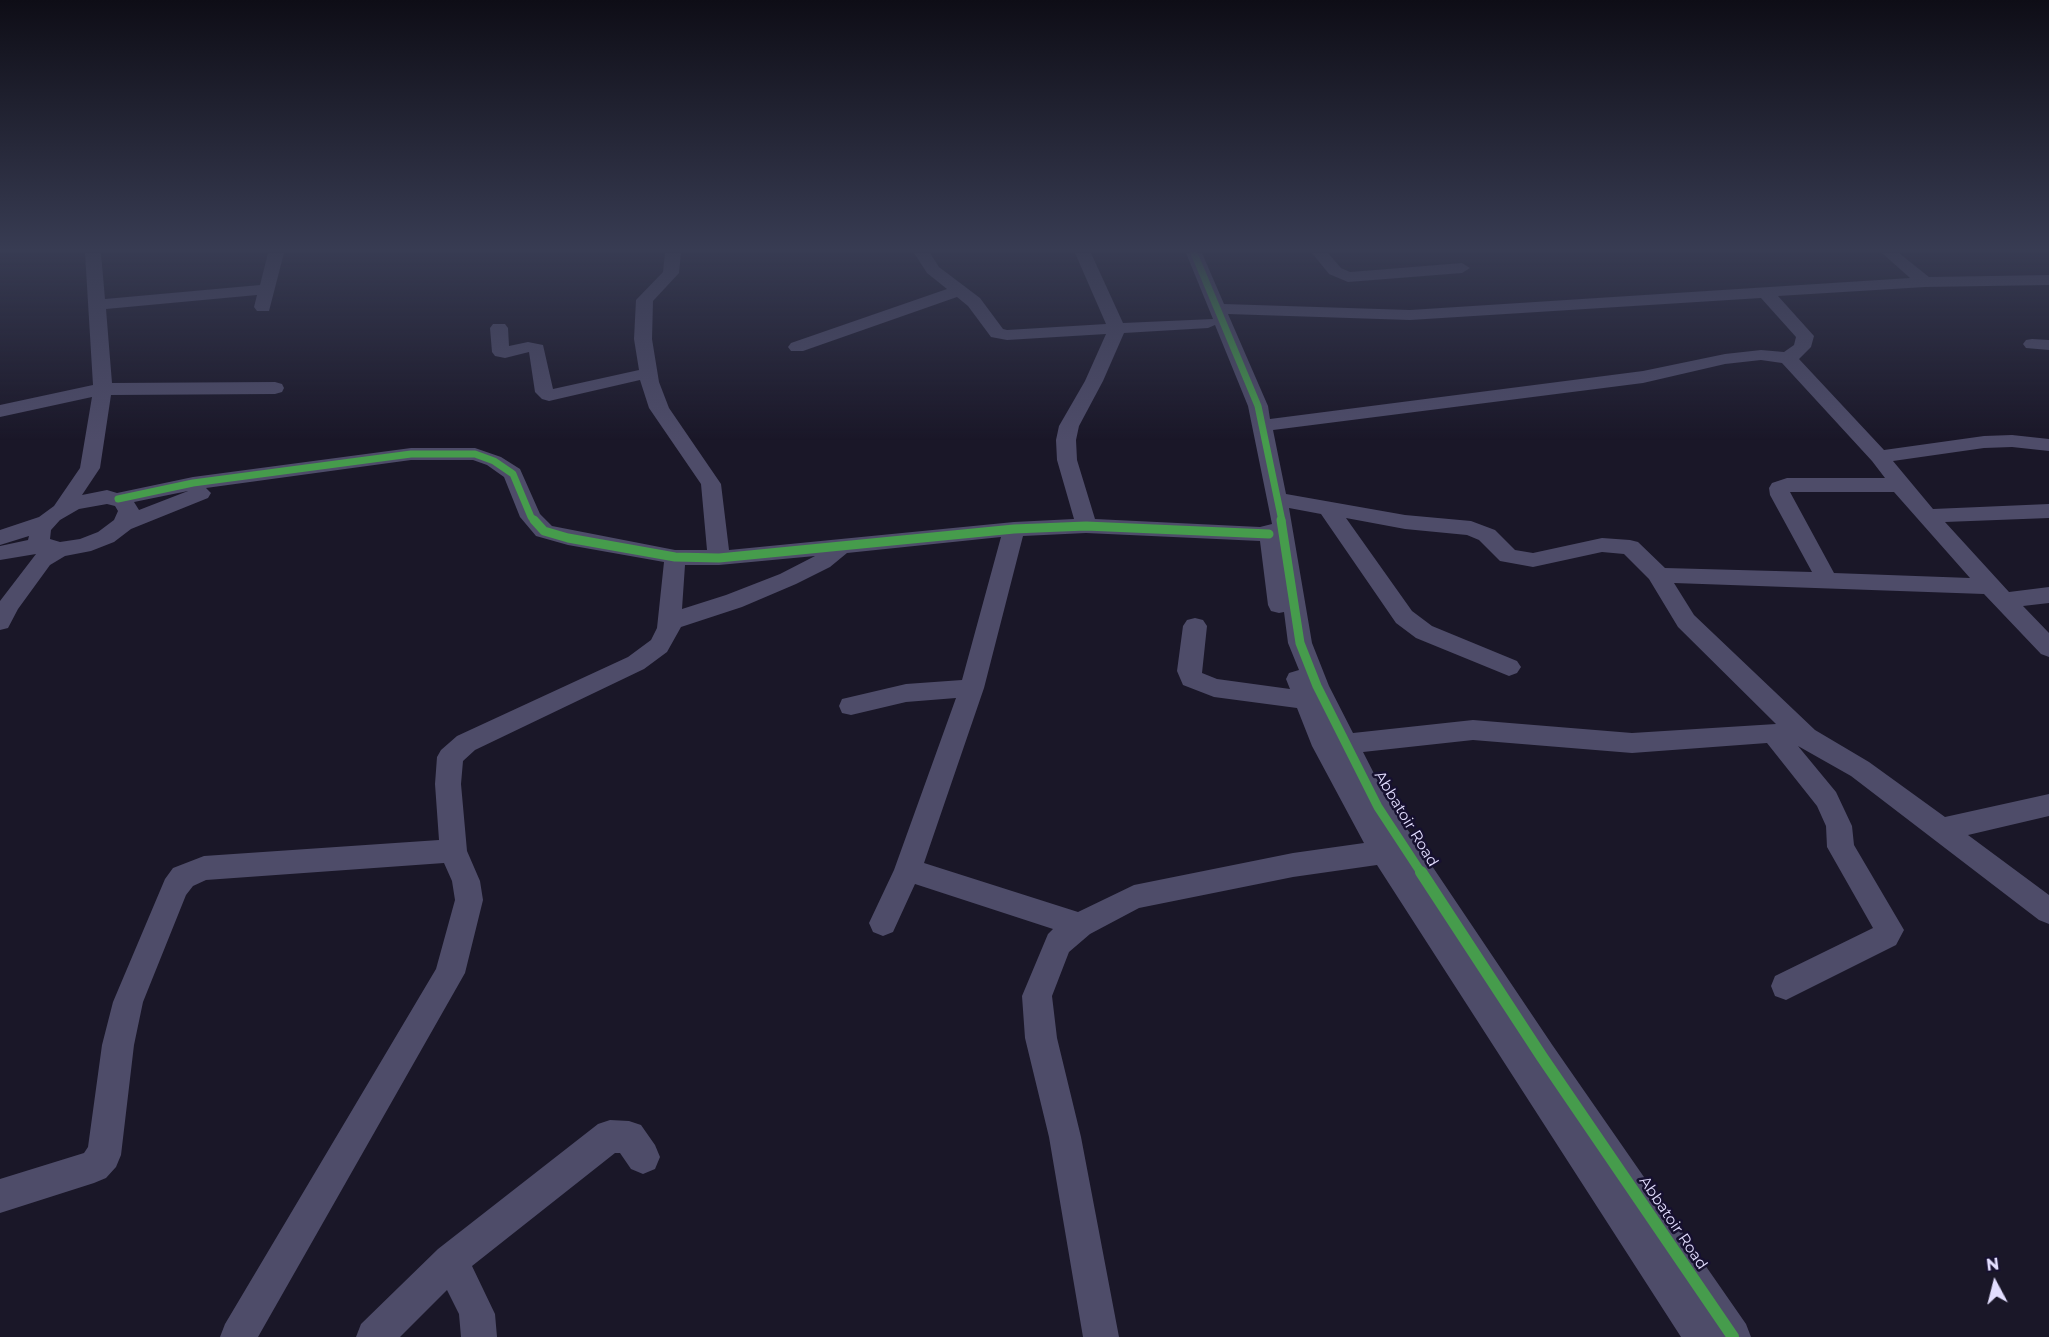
<!DOCTYPE html>
<style>
body{margin:0}
#map{position:relative;width:2049px;height:1337px;overflow:hidden;background:#1a1728;font-family:Montserrat,sans-serif}
canvas{display:block}
.north{position:absolute;left:1965px;top:1253px;width:60px;height:60px;-webkit-text-stroke:4px #16102f;paint-order:stroke;rotate:353deg;font-size:16px;font-weight:700;line-height:24px;text-align:center;color:#e3deff}
.north::after{content:'';display:block;margin:auto;width:21px;height:27px;background:#e3deff;clip-path:polygon(50% 0,100% 100%,50% 72%,0 100%)}
</style>
<div id="map">
<canvas width="2049" height="1337"></canvas>
<div class="north">N</div>
</div>
<script>
const g = document.querySelector('canvas').getContext('2d');
g.lineJoin = 'round';
const poly = rows => new Path2D(rows.map(r => 'M' + r).join(''));
function fill(path, color) { g.fillStyle = color; g.fill(path, 'evenodd'); }
function trace(path, color, width, dash) { g.strokeStyle = color; g.lineWidth = width; g.lineCap = dash ? 'butt' : 'round'; g.setLineDash(dash || []); g.stroke(path); }
function label(font, color, halo, rows, align = 'center') {
  g.font = font + ' Montserrat,sans-serif'; g.lineWidth = 5; g.setLineDash([]); g.textBaseline = 'middle'; g.strokeStyle = halo; g.fillStyle = color; for (const [text, x, y, turn = 0] of rows) {
    g.save(); g.translate(x, y); g.rotate((+turn || 0) * Math.PI / 180); g.textAlign = isNaN(turn) ? turn : align; if (halo) g.strokeText(text, 0, 0); g.fillText(text, 0, 0); g.restore();
  }
}
const minor = poly([
 [85,253,101,253,105,299,260,285,268,253,284,253,269,311,257,311,254,307,257,295,106,309,112,383,275,382,282,384,284,388,282,392,275,394,111,395,100,468,82,495,107,490,117,493,193,477,411,448,475,448,501,457,520,469,540,514,552,526,675,550,707,550,701,484,649,408,640,380,549,401,542,399,535,392,529,352,505,358,495,356,492,352,490,328,493,324,505,324,508,328,509,346,528,342,543,345,553,389,639,370,634,339,636,300,663,272,665,253,681,253,679,273,653,301,652,339,659,382,669,408,721,484,729,550,1014,522,1074,519,1057,460,1056,440,1059,426,1085,381,1106,334,1007,340,991,337,968,306,957,297,803,351,791,351,788,347,791,343,947,289,927,273,914,253,930,253,939,267,980,298,1003,329,1007,330,1106,324,1075,253,1091,253,1123,323,1213,319,1186,253,1202,253,1224,304,1410,310,1910,278,1882,253,1899,253,1929,277,2049,275,2049,285,1925,287,1778,296,1814,336,1811,347,1799,359,1884,450,1984,436,2012,435,2049,439,2049,451,2012,447,1984,448,1893,461,1933,509,2049,504,2049,518,1945,522,2009,592,2049,587,2049,603,2023,606,2049,633,2049,657,2041,654,1984,594,1674,583,1694,615,1815,730,1869,762,1945,817,2049,794,2049,816,1968,835,2049,895,2049,924,2039,920,1851,776,1798,746,1836,792,1852,826,1854,845,1904,930,1896,945,1786,1000,1775,996,1771,986,1775,976,1873,928,1827,847,1826,826,1817,806,1767,743,1632,753,1473,740,1363,752,1387,799,1553,1046,1746,1324,1751,1337,1681,1337,1377,865,1293,877,1139,908,1090,934,1069,952,1052,996,1057,1038,1081,1137,1119,1337,1083,1337,1049,1137,1025,1038,1022,996,1048,934,1053,929,915,884,893,932,883,936,873,932,869,923,894,870,956,698,906,702,851,715,842,713,839,706,842,699,906,684,962,680,1001,537,847,553,830,567,796,584,742,607,681,627,667,652,644,669,475,750,463,761,461,784,467,851,480,881,483,900,465,973,258,1337,220,1337,225,1324,436,969,455,900,452,881,444,863,206,880,193,886,186,895,143,1002,134,1045,121,1155,116,1167,106,1178,94,1183,0,1213,0,1179,84,1153,88,1147,102,1045,113,1002,165,879,173,868,204,856,439,840,435,784,437,757,441,750,457,736,628,657,651,640,657,628,664,562,568,545,536,536,520,517,504,477,487,465,473,460,411,460,206,488,211,493,208,498,131,529,114,542,91,551,65,556,50,565,18,609,8,628,0,630,0,601,36,554,0,560,0,546,28,540,29,536,0,545,0,530,39,517,54,506,80,468,92,397,0,417,0,405,93,385,85,253],
 [1761,298,1796,337,1794,345,1784,352,1761,350,1725,354,1643,371,1270,419,1268,406,1228,314,1410,320,1761,298],
 [1215,325,1248,406,1272,524,1260,527,1095,519,1077,460,1076,440,1079,426,1103,381,1124,333,1208,328,1215,325],
 [1761,360,1782,363,1872,461,1885,478,1787,478,1772,483,1769,488,1770,495,1812,572,1665,568,1638,542,1630,540,1602,538,1533,553,1515,550,1495,530,1471,521,1405,515,1286,494,1273,430,1643,383,1725,364,1761,360],
 [188,491,139,510,134,502,188,491],
 [1790,492,1894,492,1970,578,1834,573,1790,492],
 [107,504,115,506,118,511,114,520,98,532,80,539,60,542,50,539,51,530,60,520,79,509,107,504],
 [1289,508,1321,514,1396,623,1416,638,1509,676,1517,673,1521,667,1517,661,1432,626,1412,611,1346,518,1405,529,1467,535,1479,540,1500,561,1533,567,1602,552,1624,554,1649,579,1678,627,1776,724,1632,733,1473,720,1353,733,1329,686,1312,643,1289,508],
 [1086,533,1260,541,1268,605,1271,611,1279,613,1284,612,1288,643,1299,670,1289,673,1286,679,1290,689,1217,679,1202,673,1207,626,1203,620,1195,618,1187,620,1183,626,1177,671,1183,685,1214,697,1297,708,1312,746,1364,843,1293,853,1134,885,1078,912,924,863,984,688,1023,536,1086,533],
 [815,556,780,574,726,595,682,609,685,565,719,565,815,556],
 [1312,253,1328,253,1341,268,1350,272,1462,263,1470,268,1462,273,1348,282,1329,274,1312,253],
 [2032,339,2049,340,2049,350,2026,348,2023,344,2026,340,2032,339],
 [610,1120,629,1121,641,1125,655,1145,660,1157,655,1169,643,1174,631,1169,620,1153,615,1153,472,1266,495,1314,497,1337,461,1337,459,1314,447,1290,400,1337,356,1337,361,1324,438,1249,598,1124,610,1120]
]);
const cyclewayFar2 = poly([
 [1194,253,1258,406,1282,521],
 [118,499,193,483,411,454,475,454,494,461,513,474,531,517,535,521]
]);
const cyclewayFar1 = poly([
 [534,520,544,531,568,538,675,557,719,558,1014,529,1086,526,1269,534],
 [1281,520,1300,643,1317,686,1378,807,1422,874]
]);
const cycleway = poly([
 [1421,872,1542,1057,1733,1337]
]);
const streetNames = [
 ["Abbatoir Road",1406,819,59],
 ["Abbatoir Road",1673,1223,56]
];
fill(minor, '#4e4c69');
trace(cyclewayFar2, '#469c4c', 7);
trace(cyclewayFar1, '#469c4c', 9);
trace(cycleway, '#469c4c', 12);
const sky = g.createLinearGradient(0, 0, 0, 440);
sky.addColorStop(0, '#0e0d16');
sky.addColorStop(0.57, '#383c53');
sky.addColorStop(1, '#383c5300');
g.fillStyle = sky;
g.fillRect(0, 0, 2049, 440);
label('15px', '#e3deff', '#16102f', streetNames);
</script>
